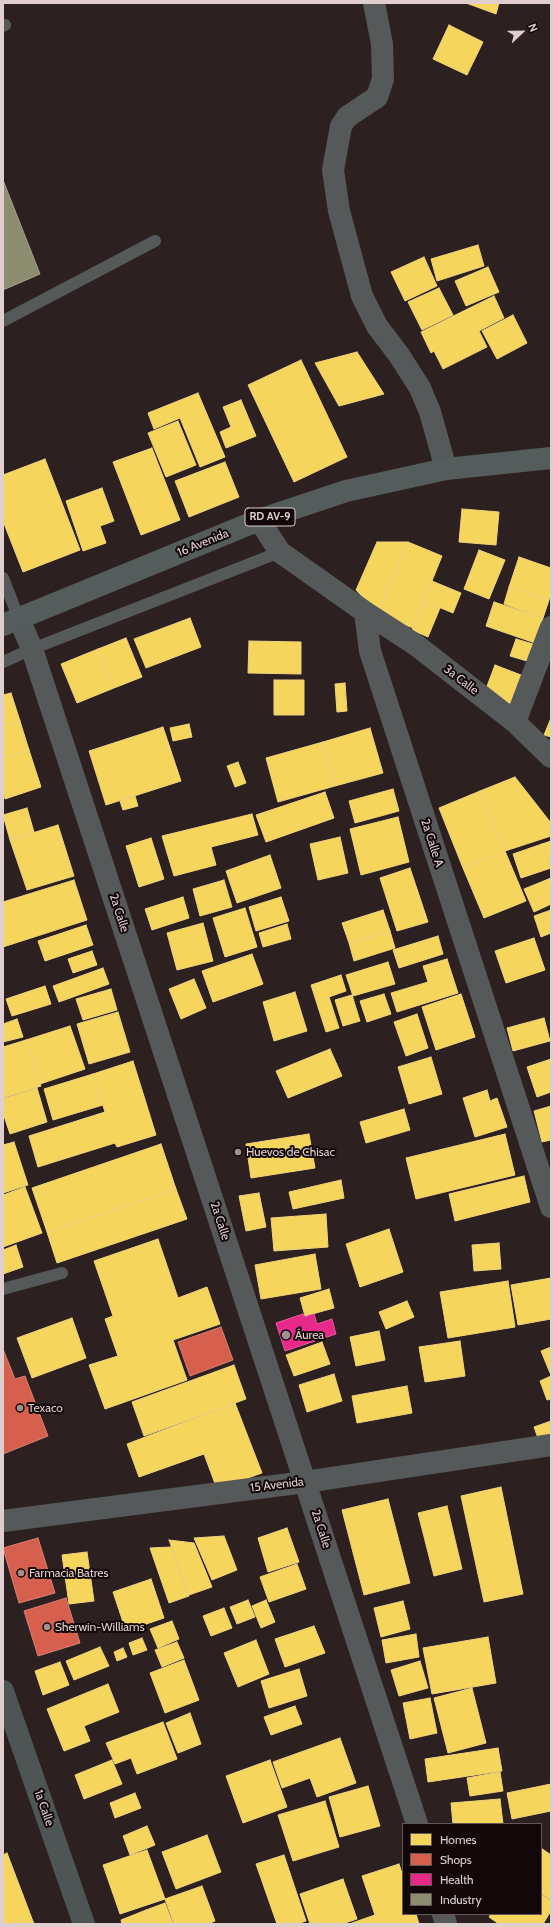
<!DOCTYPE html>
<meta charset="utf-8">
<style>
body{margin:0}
#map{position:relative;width:554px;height:1927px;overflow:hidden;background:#2d2021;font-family:Cabin,sans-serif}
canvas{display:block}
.frame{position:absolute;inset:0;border:4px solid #e0cecf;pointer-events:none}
.legend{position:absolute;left:402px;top:1823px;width:140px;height:92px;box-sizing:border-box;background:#130809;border:1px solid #655758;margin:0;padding:5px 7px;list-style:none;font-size:12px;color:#e0cecf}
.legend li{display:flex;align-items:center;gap:8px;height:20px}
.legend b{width:20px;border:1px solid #655758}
.north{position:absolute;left:502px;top:12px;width:40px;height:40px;-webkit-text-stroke:3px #130809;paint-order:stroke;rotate:68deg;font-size:11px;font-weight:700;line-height:16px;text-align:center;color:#e0cecf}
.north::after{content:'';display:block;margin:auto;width:14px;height:18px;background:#e0cecf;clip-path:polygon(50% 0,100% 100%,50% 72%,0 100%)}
</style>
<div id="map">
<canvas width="554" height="1927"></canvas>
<div class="frame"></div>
<ul class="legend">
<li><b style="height:11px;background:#f6d55c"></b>Homes</li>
<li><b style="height:11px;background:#d6604d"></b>Shops</li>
<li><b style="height:11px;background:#e7298a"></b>Health</li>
<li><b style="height:11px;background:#8c8c6e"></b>Industry</li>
</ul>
<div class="north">N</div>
</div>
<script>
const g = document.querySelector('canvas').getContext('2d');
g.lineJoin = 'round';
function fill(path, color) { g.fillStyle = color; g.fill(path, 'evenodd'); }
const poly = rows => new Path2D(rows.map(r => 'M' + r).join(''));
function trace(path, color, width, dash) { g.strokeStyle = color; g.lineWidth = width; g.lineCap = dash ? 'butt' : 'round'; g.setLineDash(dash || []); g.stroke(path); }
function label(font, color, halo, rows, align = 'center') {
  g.font = font + ' Cabin,sans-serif'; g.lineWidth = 4; g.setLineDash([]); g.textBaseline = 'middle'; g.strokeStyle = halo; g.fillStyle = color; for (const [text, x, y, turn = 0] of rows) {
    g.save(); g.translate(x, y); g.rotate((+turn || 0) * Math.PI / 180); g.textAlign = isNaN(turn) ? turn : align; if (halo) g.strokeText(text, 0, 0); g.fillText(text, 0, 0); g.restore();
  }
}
const homes = poly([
 [466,3,499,3,496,14,466,3],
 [449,25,483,42,467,75,433,59,449,25],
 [478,245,484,266,437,281,431,259,478,245],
 [424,257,437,286,405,301,391,272,424,257],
 [488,267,499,292,466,306,455,281,488,267],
 [439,288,453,315,422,330,408,302,439,288],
 [494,296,504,318,479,331,487,347,443,369,434,351,431,353,421,332,494,296],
 [513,315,527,343,497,359,482,331,513,315],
 [357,352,384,394,339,406,315,363,357,352],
 [301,360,347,457,294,482,248,385,301,360],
 [198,393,225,457,200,467,180,418,154,429,148,413,198,393],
 [241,400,256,436,226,448,220,432,231,427,223,407,241,400],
 [178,421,196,465,166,477,148,433,178,421],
 [152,448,180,520,141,535,113,462,152,448],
 [45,459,80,550,23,572,3,521,3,475,45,459],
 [225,462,239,497,189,517,175,481,225,462],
 [102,488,114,521,100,526,106,543,83,551,66,501,102,488],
 [462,509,499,512,496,545,459,542,462,509],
 [377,542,408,542,378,614,356,590,377,542],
 [408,542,442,556,413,628,378,614,408,542],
 [479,550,505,560,489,599,464,589,479,550],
 [519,557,551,568,551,592,549,600,509,587,519,557],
 [432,581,461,593,453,613,424,601,432,581],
 [509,587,549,600,543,618,504,604,509,587],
 [424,601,440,608,428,637,412,630,424,601],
 [494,602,543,618,535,643,486,626,494,602],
 [190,618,201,647,146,668,134,639,190,618],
 [126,638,142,677,114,688,98,649,126,638],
 [516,639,533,644,527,661,510,656,516,639],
 [249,641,301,642,301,674,248,673,249,641],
 [98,649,114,688,77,703,61,664,98,649],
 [495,665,521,675,510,704,484,694,495,665],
 [274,680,304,680,304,715,274,715,274,680],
 [345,683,347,711,337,712,335,684,345,683],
 [11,693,20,721,3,726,3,695,11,693],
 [551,718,551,737,544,735,551,718],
 [20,721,29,750,3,758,3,726,20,721],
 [189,724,192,737,173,741,170,728,189,724],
 [163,727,181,781,106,805,89,751,163,727],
 [370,728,383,773,335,786,323,742,370,728],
 [323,742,335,786,278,802,266,758,323,742],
 [29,750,41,787,5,799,3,791,3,758,29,750],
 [238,762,246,783,235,787,227,766,238,762],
 [515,777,551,823,551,836,505,851,480,791,515,777],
 [393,789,399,811,355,823,349,801,393,789],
 [480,791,505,851,463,868,439,808,480,791],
 [325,792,334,818,266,842,256,815,325,792],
 [135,796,138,806,123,810,120,801,135,796],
 [27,808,34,832,10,840,3,815,27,808],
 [252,814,258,835,211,847,216,865,174,876,162,836,252,814],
 [398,817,409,862,361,875,350,829,398,817],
 [58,825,74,876,27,890,10,840,58,825],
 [340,837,348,873,318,880,310,844,340,837],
 [151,838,164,879,139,887,126,846,151,838],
 [551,841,551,867,542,844,551,841],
 [542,844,551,868,521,878,513,854,542,844],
 [505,851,526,901,484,918,463,868,505,851],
 [270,855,281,888,237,903,226,871,270,855],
 [410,868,428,922,397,931,380,878,410,868],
 [551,878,551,904,534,912,524,889,551,878],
 [74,880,87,920,3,947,3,902,74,880],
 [224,880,232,907,200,916,193,889,224,880],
 [183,897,189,918,152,930,145,909,183,897],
 [281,897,289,921,256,931,249,907,281,897],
 [245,908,257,947,225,957,213,918,245,908],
 [383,910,390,931,349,943,342,923,383,910],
 [551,910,551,933,541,937,534,916,551,910],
 [203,923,213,961,177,970,167,933,203,923],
 [287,924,291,939,263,947,259,933,287,924],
 [86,925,93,945,45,961,38,941,86,925],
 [390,931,395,948,354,961,349,943,390,931],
 [438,936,443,954,399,968,393,950,438,936],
 [534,938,545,970,506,983,495,951,534,938],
 [92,951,97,965,73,973,68,959,92,951],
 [252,954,263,984,213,1002,202,971,252,954],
 [447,959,458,993,397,1012,391,993,428,982,423,966,447,959],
 [388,962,395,984,353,996,346,975,388,962],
 [103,968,109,984,59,1002,53,986,103,968],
 [341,975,346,991,329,997,339,1028,326,1032,311,985,341,975],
 [194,979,206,1008,181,1019,169,989,194,979],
 [45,986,51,1004,12,1016,6,999,45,986],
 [111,989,117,1010,83,1020,76,999,111,989],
 [295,992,307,1031,274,1041,263,1002,295,992],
 [384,994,391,1014,367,1022,360,1001,384,994],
 [461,994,475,1037,436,1050,422,1007,461,994],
 [352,995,360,1021,343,1026,335,1000,352,995],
 [118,1012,130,1052,89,1064,77,1024,118,1012],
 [417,1014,428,1048,406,1056,394,1022,417,1014],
 [544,1018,550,1041,513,1051,507,1028,544,1018],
 [17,1019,23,1037,3,1042,3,1024,17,1019],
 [70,1026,85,1069,40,1084,26,1040,70,1026],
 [26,1040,41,1086,3,1098,3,1047,26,1040],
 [330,1049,342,1076,288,1098,276,1071,330,1049],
 [431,1057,442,1094,409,1104,398,1067,431,1057],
 [551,1059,551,1092,537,1097,527,1067,551,1059],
 [133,1061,156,1135,117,1147,115,1143,38,1167,29,1136,105,1112,93,1074,133,1061],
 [93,1074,103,1105,53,1120,44,1089,93,1074],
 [37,1088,47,1122,10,1134,3,1113,3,1099,37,1088],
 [487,1090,490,1101,497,1098,507,1127,475,1137,463,1098,487,1090],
 [551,1106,551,1140,542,1142,534,1111,551,1106],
 [404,1109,410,1130,366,1143,360,1122,404,1109],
 [309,1134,315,1168,251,1178,246,1144,309,1134],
 [505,1134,515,1175,416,1199,406,1158,505,1134],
 [14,1142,28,1185,3,1193,3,1145,14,1142],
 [161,1144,176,1189,47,1232,32,1188,161,1144],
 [524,1176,530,1202,455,1221,449,1194,524,1176],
 [341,1180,344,1198,293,1209,289,1192,341,1180],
 [25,1187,42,1233,3,1247,3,1195,25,1187],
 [176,1189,187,1219,57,1263,47,1232,176,1189],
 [259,1193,266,1227,246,1231,239,1196,259,1193],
 [326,1214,328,1247,274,1251,271,1218,326,1214],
 [389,1229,403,1272,360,1287,346,1244,389,1229],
 [158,1239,178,1298,207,1287,220,1324,173,1340,187,1380,105,1409,89,1365,118,1356,105,1319,113,1316,94,1261,158,1239],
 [499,1243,501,1269,474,1271,472,1245,499,1243],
 [16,1245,23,1267,3,1274,3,1250,16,1245],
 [315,1254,321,1289,261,1299,255,1265,315,1254],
 [551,1278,551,1319,518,1325,511,1285,551,1278],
 [508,1281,515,1327,448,1338,440,1292,508,1281],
 [329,1289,334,1308,305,1316,300,1298,329,1289],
 [407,1301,414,1317,386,1329,379,1312,407,1301],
 [72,1318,86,1358,32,1378,17,1338,72,1318],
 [379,1331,385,1360,356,1366,350,1337,379,1331],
 [460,1341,465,1376,425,1382,419,1347,460,1341],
 [322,1342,330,1364,294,1376,286,1355,322,1342],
 [551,1347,551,1372,550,1373,541,1351,551,1347],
 [234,1365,246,1399,144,1436,132,1402,234,1365],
 [334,1374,342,1401,307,1412,299,1385,334,1374],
 [551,1376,551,1399,547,1400,540,1381,551,1376],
 [407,1386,412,1413,357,1423,352,1396,407,1386],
 [235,1403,262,1473,217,1489,204,1454,139,1477,127,1444,235,1403],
 [551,1421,551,1436,539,1441,534,1427,551,1421],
 [501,1487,523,1594,484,1602,461,1496,501,1487],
 [388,1499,410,1583,364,1595,342,1510,388,1499],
 [447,1506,462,1569,434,1576,418,1513,447,1506],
 [287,1528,299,1562,268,1572,258,1538,287,1528],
 [224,1536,237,1570,212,1580,194,1538,224,1536],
 [169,1540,194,1543,212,1587,189,1595,169,1540],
 [171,1547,189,1596,169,1603,150,1548,171,1547],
 [87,1552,94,1601,69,1604,62,1555,87,1552],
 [297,1564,306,1589,269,1602,260,1577,297,1564],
 [151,1579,164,1618,126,1631,113,1592,151,1579],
 [248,1600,255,1617,237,1624,230,1607,248,1600],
 [266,1600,275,1622,261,1628,252,1606,266,1600],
 [403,1601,410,1629,381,1637,374,1608,403,1601],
 [224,1608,232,1628,211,1636,203,1616,224,1608],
 [172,1621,179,1639,158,1648,150,1629,172,1621],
 [314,1626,325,1653,285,1667,275,1639,314,1626],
 [416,1634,419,1657,386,1663,382,1640,416,1634],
 [488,1637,496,1683,432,1694,423,1648,488,1637],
 [142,1638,147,1650,133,1655,129,1643,142,1638],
 [256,1640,269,1674,238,1687,224,1653,256,1640],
 [177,1642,184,1658,162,1667,155,1650,177,1642],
 [100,1647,109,1666,74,1680,66,1661,100,1647],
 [123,1648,127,1657,117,1661,114,1652,123,1648],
 [184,1660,199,1700,165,1713,150,1673,184,1660],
 [420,1661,428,1688,399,1696,391,1670,420,1661],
 [60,1662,69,1685,43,1695,35,1671,60,1662],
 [299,1669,307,1696,269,1708,261,1681,299,1669],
 [108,1684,119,1712,84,1726,90,1741,64,1751,47,1709,108,1684],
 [472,1688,486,1743,448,1753,434,1698,472,1688],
 [430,1698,437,1733,410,1739,403,1703,430,1698],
 [295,1706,302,1724,271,1735,264,1717,295,1706],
 [190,1713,201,1744,178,1753,166,1723,190,1713],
 [163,1722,177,1759,137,1774,131,1758,115,1764,106,1743,163,1722],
 [340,1738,356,1783,317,1797,310,1778,282,1788,273,1762,340,1738],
 [498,1748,502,1771,428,1782,425,1759,498,1748],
 [112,1760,122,1784,84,1799,75,1775,112,1760],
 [270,1760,287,1807,243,1823,226,1776,270,1760],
 [500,1772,503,1791,470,1796,467,1778,500,1772],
 [551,1784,551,1811,512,1819,507,1793,551,1784],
 [368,1786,380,1826,340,1837,329,1797,368,1786],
 [135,1793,141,1808,115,1818,110,1803,135,1793],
 [500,1799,503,1824,453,1824,451,1803,500,1799],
 [325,1801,339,1847,293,1861,278,1815,325,1801],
 [147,1826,155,1845,130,1855,123,1836,147,1826],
 [207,1835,221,1872,176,1889,162,1852,207,1835],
 [541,1848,551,1855,551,1900,541,1893,541,1848],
 [147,1850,165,1899,120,1914,103,1865,147,1850],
 [7,1853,34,1924,3,1924,3,1855,7,1853],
 [284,1855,306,1921,297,1924,277,1924,256,1864,284,1855],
 [399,1864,403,1876,403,1914,416,1914,419,1924,349,1924,375,1915,362,1876,399,1864],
 [343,1879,357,1919,342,1924,310,1924,300,1894,343,1879],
 [202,1886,215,1921,208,1924,174,1924,165,1899,202,1886],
 [541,1894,551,1901,551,1911,543,1924,499,1924,489,1917,491,1914,541,1914,541,1894],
 [165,1903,173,1924,151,1924,146,1910,165,1903],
 [146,1910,151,1924,122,1924,121,1920,146,1910]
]);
const shops = poly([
 [221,1327,233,1360,190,1376,178,1342,221,1327],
 [3,1349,15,1379,25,1376,48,1436,3,1454,3,1349],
 [38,1538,55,1593,19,1603,3,1548,38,1538],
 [66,1598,80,1643,38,1656,24,1611,66,1598]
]);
const health = poly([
 [303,1314,304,1317,314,1314,317,1324,332,1319,336,1334,285,1351,276,1323,303,1314]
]);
const industry = poly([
 [3,180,40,274,3,290,3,180]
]);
const lane = poly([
 [3,26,5,25],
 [3,321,155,241],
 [3,578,19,619],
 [3,662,32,649,280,552],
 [3,1289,62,1273]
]);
const street = poly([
 [374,3,382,44,383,79,377,97,347,117,341,126,333,170,339,211,362,296,377,326,399,355,420,388,430,412,446,469],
 [259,520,280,552,365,612,416,645,515,722,551,757],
 [365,612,370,651,551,1207],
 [19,619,32,649,417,1824],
 [515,722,551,627],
 [3,1521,305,1482,551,1445],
 [443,1914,446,1924]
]);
const secondary = poly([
 [3,1691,84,1924]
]);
const primary = poly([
 [3,625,259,520,346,491,446,469,551,458]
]);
const markers = [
 [238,1152,4,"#a19192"],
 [286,1335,5,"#a19192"],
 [20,1408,4,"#a19192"],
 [21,1573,4,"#a19192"],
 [47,1627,4,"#a19192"]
];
const shields = [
 [270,517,50]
];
const shieldNames = [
 ["RD AV-9",270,517]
];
const streetNames = [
 ["16 Avenida",203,543,-22],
 ["3a Calle",461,680,38],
 ["2a Calle A",432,843,72],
 ["2a Calle",119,913,72],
 ["2a Calle",220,1221,72],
 ["15 Avenida",277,1485,-7],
 ["2a Calle",321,1529,72],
 ["1a Calle",44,1808,71]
];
const poiNames = [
 ["Huevos de Chisac",246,1152],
 ["Áurea",295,1335],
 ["Texaco",28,1408],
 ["Farmacia Batres",29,1573],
 ["Sherwin-Williams",55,1627]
];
fill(homes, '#f6d55c');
trace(homes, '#efd37e', 1);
fill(shops, '#d6604d');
trace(shops, '#d98174', 1);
fill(health, '#e7298a');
trace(health, '#e55a9f', 1);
fill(industry, '#8c8c6e');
trace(industry, '#a5a08b', 1);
trace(lane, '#555959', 12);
trace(street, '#555959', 22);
trace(secondary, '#4e5555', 22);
trace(primary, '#545c5c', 22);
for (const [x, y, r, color] of markers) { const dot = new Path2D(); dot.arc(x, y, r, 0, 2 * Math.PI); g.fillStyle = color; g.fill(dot); trace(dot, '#130809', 1.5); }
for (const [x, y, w] of shields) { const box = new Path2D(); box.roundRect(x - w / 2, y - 9, w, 18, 3); g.fillStyle = '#130809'; g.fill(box); trace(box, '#e0cecf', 1); }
label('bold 11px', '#e0cecf', null, shieldNames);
label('12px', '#e0cecf', '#130809', streetNames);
label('12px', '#e0cecf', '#130809', poiNames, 'left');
</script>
